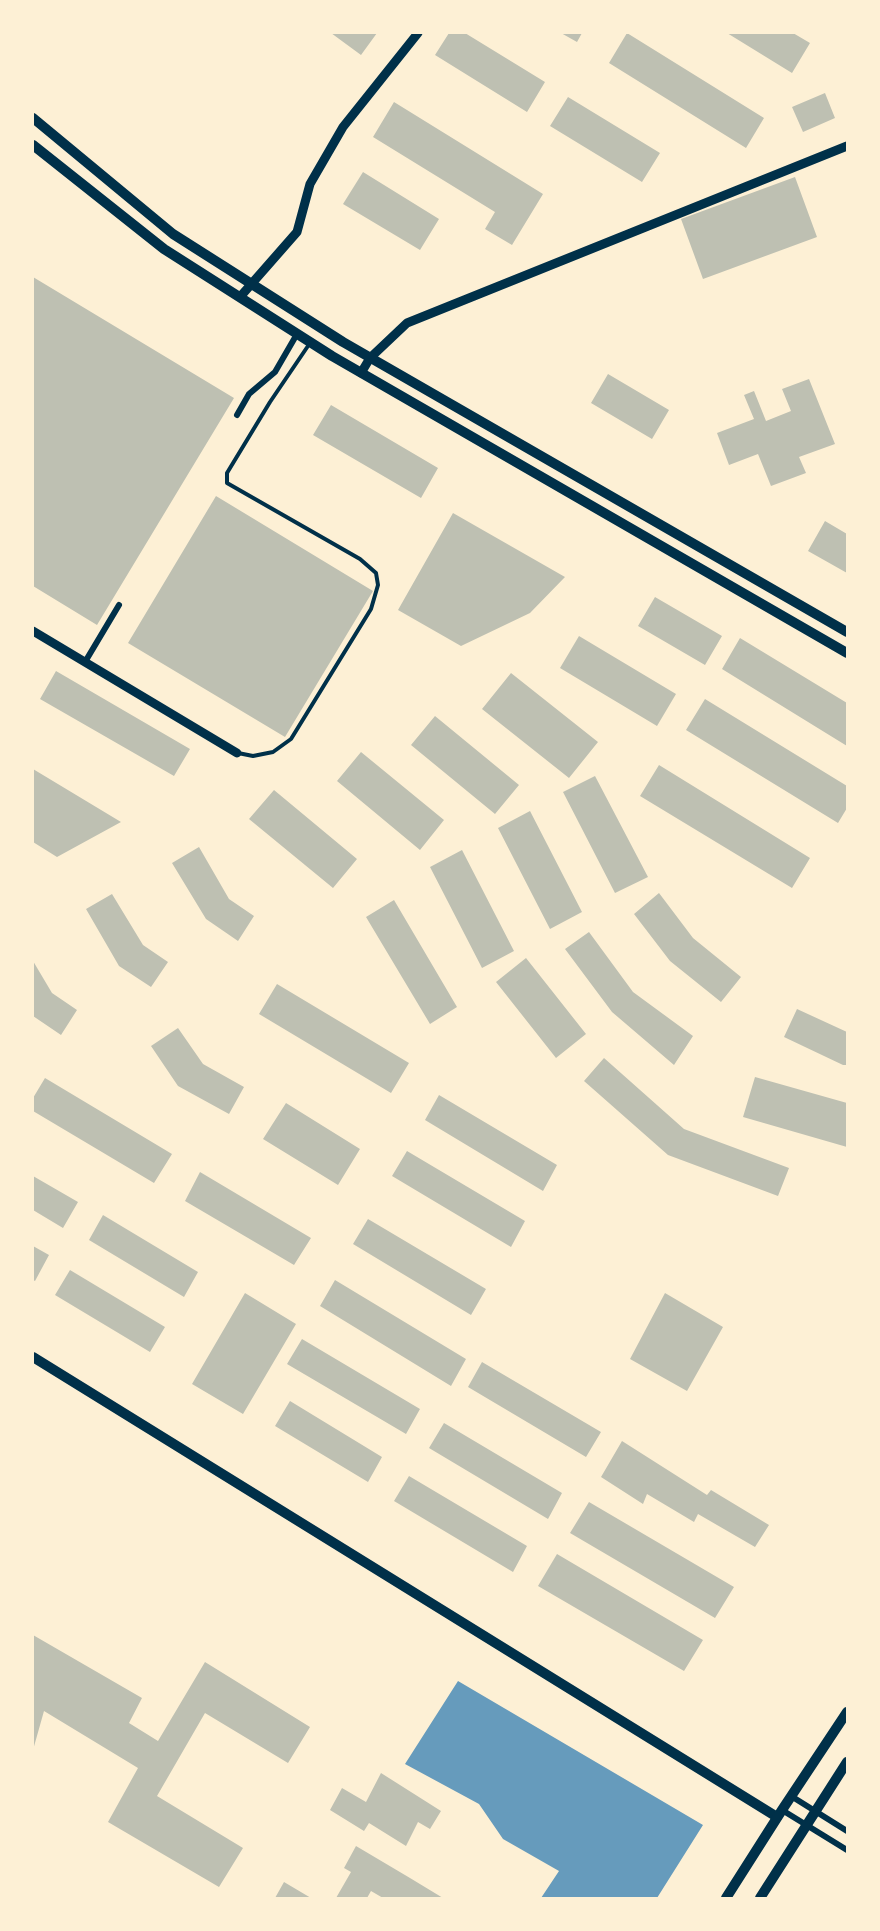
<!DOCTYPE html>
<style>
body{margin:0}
#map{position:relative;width:880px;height:1931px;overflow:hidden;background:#fdf0d5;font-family:"Work Sans",sans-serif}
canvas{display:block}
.frame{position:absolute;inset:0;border:34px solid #fdf0d5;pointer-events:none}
</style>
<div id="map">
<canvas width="880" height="1931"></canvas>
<div class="frame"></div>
</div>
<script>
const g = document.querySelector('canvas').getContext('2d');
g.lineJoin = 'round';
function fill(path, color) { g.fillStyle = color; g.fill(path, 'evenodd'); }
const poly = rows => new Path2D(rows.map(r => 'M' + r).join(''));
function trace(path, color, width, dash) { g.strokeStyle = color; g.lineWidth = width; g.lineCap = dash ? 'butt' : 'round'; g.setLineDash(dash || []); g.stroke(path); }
const water = poly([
 [458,1681,703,1825,657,1898,541,1898,559,1871,503,1839,479,1804,405,1764]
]);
const building = poly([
 [331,33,377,33,361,55],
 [449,33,465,33,545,82,527,112,435,55],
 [561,33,582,33,577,42],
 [627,33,764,118,746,148,609,63],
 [727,33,793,33,810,43,792,73],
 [825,93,835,118,803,132,792,107],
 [568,97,660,153,642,182,550,126],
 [394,102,543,194,512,245,485,229,495,212,373,137],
 [363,172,439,219,420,250,343,204],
 [795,177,817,237,703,279,681,219],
 [33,277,234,398,97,625,33,586],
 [608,374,669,410,652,439,591,403],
 [809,379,835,444,799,457,806,473,771,486,758,454,729,465,717,433,754,419,744,395,754,391,766,421,791,411,782,389],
 [331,405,438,468,421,498,313,435],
 [216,496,373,591,285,737,128,643],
 [453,513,565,577,530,613,461,646,398,610],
 [825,521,847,534,847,573,808,551],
 [655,597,722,636,705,665,638,626],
 [579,636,676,694,657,726,560,668],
 [740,638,847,703,847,746,722,669],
 [56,671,190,749,174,776,40,699],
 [511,673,598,742,569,778,482,709],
 [705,699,847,786,847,808,838,823,686,730],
 [435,716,519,785,495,814,411,745],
 [361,752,444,820,420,850,337,781],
 [659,765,810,858,792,888,640,796],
 [33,769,121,822,57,857,33,842],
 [595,776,648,877,615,893,563,792],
 [274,790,357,859,333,888,249,819],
 [530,811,582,912,550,929,498,828],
 [199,847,229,899,254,916,238,941,206,919,172,863],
 [462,850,514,951,482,968,430,867],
 [659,893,693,938,741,977,721,1002,670,961,634,914],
 [112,894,143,945,168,962,151,987,119,966,86,909],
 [394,900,457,1007,430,1024,366,917],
 [589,932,633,992,693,1036,674,1065,612,1012,565,949],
 [526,958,586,1034,556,1058,496,982],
 [33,961,52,993,77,1010,61,1035,33,1016],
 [277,984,409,1063,391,1093,259,1014],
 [797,1009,847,1032,847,1065,843,1065,784,1037],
 [178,1028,203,1064,244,1087,229,1114,178,1086,151,1046],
 [604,1058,684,1129,789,1168,778,1196,668,1155,584,1081],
 [755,1077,847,1103,847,1147,743,1117],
 [45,1078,172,1154,154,1183,33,1111,33,1098],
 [439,1095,557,1165,543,1191,425,1120],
 [286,1103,360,1149,338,1185,263,1139],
 [407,1151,525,1221,511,1247,392,1176],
 [200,1172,311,1238,294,1265,185,1201],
 [33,1176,78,1202,63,1228,33,1210],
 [103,1215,198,1272,184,1297,89,1240],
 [368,1219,486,1289,471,1315,353,1244],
 [33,1246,49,1255,35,1281,33,1280],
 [70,1270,165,1327,150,1352,55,1295],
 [335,1280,466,1359,451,1386,320,1306],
 [245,1293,296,1324,243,1414,192,1384],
 [665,1293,723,1327,687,1391,630,1359],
 [302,1339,420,1409,406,1434,287,1364],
 [482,1362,601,1432,586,1457,468,1387],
 [290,1401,382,1457,368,1482,275,1426],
 [444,1423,562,1493,548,1519,429,1448],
 [622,1441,707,1495,711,1490,769,1525,755,1547,698,1514,694,1522,647,1494,643,1504,601,1477],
 [409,1476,527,1546,513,1572,394,1501],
 [589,1502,734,1587,715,1618,570,1533],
 [557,1554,703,1640,684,1671,538,1586],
 [33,1635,142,1698,129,1723,158,1741,205,1662,310,1727,288,1763,205,1713,157,1796,243,1848,219,1887,108,1822,138,1768,44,1711,33,1750],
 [381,1773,441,1811,430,1829,418,1822,406,1846,369,1823,364,1831,330,1810,342,1788,366,1802],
 [356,1846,410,1878,443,1898,383,1898,371,1891,367,1898,336,1898,351,1872,344,1868],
 [284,1882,311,1898,275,1898]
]);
const service = poly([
 [238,753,253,756,273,752,291,739,371,609,378,585,376,573,360,559,227,483,227,473,270,402,310,343]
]);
const minor = poly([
 [237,415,249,394,275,372,297,334],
 [85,662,119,605],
 [791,1796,847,1831],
 [782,1810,847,1850]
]);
const tertiary = poly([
 [240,297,297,232,310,184,343,127,418,33],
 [361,373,370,358,407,323,847,146],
 [33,631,237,753]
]);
const secondary = poly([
 [33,1357,777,1817]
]);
const primary = poly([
 [33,118,173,234,343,342,847,632],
 [33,145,164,249,332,356,847,653],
 [726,1898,782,1810,847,1712],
 [760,1898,847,1762]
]);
fill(water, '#669bbc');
fill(building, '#bec0b2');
trace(service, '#003049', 4);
trace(minor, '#003049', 6);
trace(tertiary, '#003049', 9);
trace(secondary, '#003049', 10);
trace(primary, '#003049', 10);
</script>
